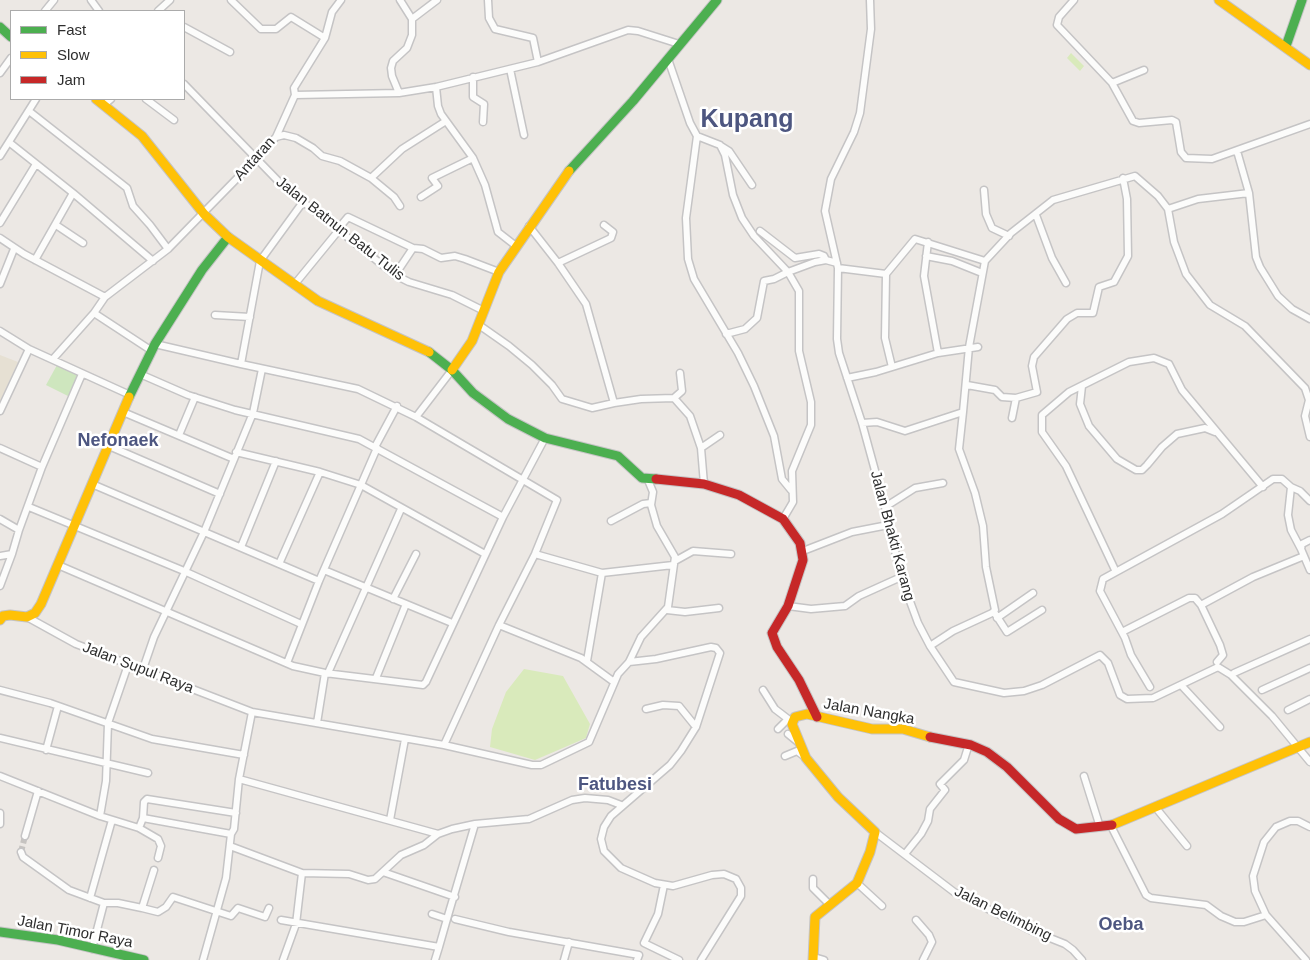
<!DOCTYPE html>
<style>
body{margin:0}
#map{position:relative;width:1310px;height:960px;overflow:hidden;background:#ece8e4;font-family:Arial,sans-serif}
canvas{display:block}
.legend{position:absolute;left:10px;top:10px;width:175px;height:90px;box-sizing:border-box;background:#fff;border:1px solid #ababab;margin:0;padding:6px 9px;list-style:none;font-size:15px;color:#2e2e2e}
.legend li{display:flex;align-items:center;gap:10px;height:25px}
.legend b{width:25px;border:1px solid #ababab}
</style>
<div id="map">
<canvas width="1310" height="960"></canvas>
<ul class="legend">
<li><b style="height:6px;background:#4caf50"></b>Fast</li>
<li><b style="height:6px;background:#ffc107"></b>Slow</li>
<li><b style="height:6px;background:#c62828"></b>Jam</li>
</ul>
</div>
<script>
const g = document.querySelector('canvas').getContext('2d');
g.lineJoin = 'round';
function fill(path, color) { g.fillStyle = color; g.fill(path, 'evenodd'); }
const poly = rows => new Path2D(rows.map(r => 'M' + r).join(''));
function trace(path, color, width, dash) { g.strokeStyle = color; g.lineWidth = width; g.lineCap = dash ? 'butt' : 'round'; g.setLineDash(dash || []); g.stroke(path); }
function label(font, color, halo, rows, align = 'center') {
  g.font = font + ' Arial,sans-serif'; g.lineWidth = 5; g.setLineDash([]); g.textBaseline = 'middle'; g.strokeStyle = halo; g.fillStyle = color; for (const [text, x, y, turn = 0] of rows) {
    g.save(); g.translate(x, y); g.rotate((+turn || 0) * Math.PI / 180); g.textAlign = isNaN(turn) ? turn : align; if (halo) g.strokeText(text, 0, 0); g.fillText(text, 0, 0); g.restore();
  }
}
const education = poly([
 [0,355,18,362,0,401]
]);
const green = poly([
 [57,365,79,376,70,397,46,385]
]);
const pitch = poly([
 [1071,53,1084,66,1080,71,1067,58],
 [524,669,563,676,590,724,586,738,535,760,490,747,492,729,506,692]
]);
const streetTunnel = poly([
 [21,852,25,836]
]);
const street = poly([
 [91,0,99,11],
 [231,0,261,29,276,29,291,17,325,38],
 [488,0,489,18,495,29,533,38,538,62],
 [870,0,871,29,860,113,854,132,831,179,825,211,838,268,837,339,839,353,862,423,885,507,901,577,918,623,930,646,954,682,1004,693,1024,691,1042,685,1100,655,1108,663,1120,695,1127,699,1153,698,1218,667,1231,675,1272,716,1310,762],
 [1074,0,1059,17,1057,25,1112,83,1133,121,1139,123,1172,120,1176,122,1181,152,1186,158,1212,159,1310,124],
 [45,11,54,0],
 [158,11,170,0],
 [412,19,437,0],
 [184,27,230,52],
 [668,59,690,123,697,136,686,218,688,259,694,279,738,353,754,386,774,436,782,479,791,490],
 [510,69,524,135],
 [0,73,11,58],
 [473,77,473,97,484,104,483,122],
 [1112,83,1144,70],
 [184,84,283,186,395,275,409,282,452,295,484,311],
 [436,87,438,106,441,114,473,158,485,185,498,232,516,246],
 [399,93,392,76,391,68,393,61,407,48,412,35,412,19,400,0],
 [295,95,294,88,325,38,332,12,341,0],
 [146,99,174,120],
 [105,104,111,99],
 [29,111,127,188,133,206,150,225,168,249],
 [697,136,720,145,725,155,733,195,742,218,754,236,788,272,799,291,799,351,811,402,811,425,792,471,793,502,783,519],
 [276,137,284,135,296,138,313,148,322,156,340,161,371,178,402,149,446,121],
 [10,143,73,193,153,261],
 [721,146,729,151,752,185],
 [1237,151,1249,193,1256,257,1260,267,1278,296,1292,309,1310,319],
 [0,156,36,99],
 [371,178,394,197,400,206],
 [984,190,986,214,992,228,1009,236],
 [421,197,438,186,432,178,473,158],
 [1168,209,1198,199,1249,193],
 [1036,215,1052,258,1066,283],
 [0,223,36,164],
 [56,225,83,243],
 [529,226,558,263,586,304,614,403,641,399,674,398,682,391,680,373],
 [338,229,348,217,413,248],
 [760,231,795,258,819,254,824,256,826,260],
 [0,238,24,254,105,297],
 [928,242,924,276,938,353],
 [926,256,952,261,982,273],
 [35,260,73,193],
 [558,263,611,238,613,232,604,225],
 [838,268,886,274],
 [395,275,413,248,423,249,441,258,455,256,465,259,499,272],
 [0,284,14,249],
 [294,285,339,230],
 [94,313,152,351],
 [215,315,250,317],
 [479,325,509,346,532,365,552,385,562,399,592,408,614,403],
 [0,331,29,349,130,395],
 [726,334,745,329,757,318,764,281,774,279,788,272,815,262,826,260,837,263],
 [155,344,241,364,260,261,303,202],
 [53,359,94,313,105,297,168,249,255,160,276,137,295,95,399,93,436,87,538,62,628,30,638,31,679,44],
 [241,364,358,389,416,417,557,500,535,554,499,625,444,745],
 [892,367,885,338,886,274,915,239,985,261,1011,233,1053,200,1135,176,1158,196,1168,209,1174,242,1186,274,1210,305,1245,326,1305,388,1309,400,1305,416,1310,437],
 [140,374,188,395,235,410,359,439,503,517],
 [847,378,876,372,938,353,978,347],
 [967,385,995,390,1002,397,1016,398,1037,392,1032,366,1034,357,1067,319,1077,313,1093,313,1099,287,1114,282,1128,256,1127,199,1123,178],
 [1082,386,1080,404,1089,426,1117,459,1136,470,1142,470,1147,465,1162,447,1177,434,1205,428,1215,432],
 [674,398,690,416,701,448],
 [0,411,29,349],
 [123,412,234,459],
 [416,417,452,370],
 [1012,418,1016,398],
 [862,423,877,422,905,431,963,412,969,347,985,261],
 [179,435,195,397],
 [109,446,220,494],
 [375,447,397,406],
 [0,448,42,467],
 [236,452,320,472,361,485,485,554],
 [92,484,319,581],
 [704,484,701,448,720,435],
 [1291,487,1288,515,1291,530,1301,549],
 [29,507,184,571,301,624],
 [885,507,915,488,943,483],
 [0,519,19,530,12,554,0,556],
 [611,521,643,504,651,503],
 [19,530,42,467,82,374],
 [1310,540,1302,544,1301,549,1310,570],
 [241,547,276,461],
 [803,551,852,532,888,525],
 [535,554,602,573],
 [675,561,693,551,731,554],
 [279,564,320,472],
 [58,565,293,666,325,673,423,685,426,682,503,517,545,438],
 [324,570,452,623],
 [1116,572,1066,466,1042,432,1042,415,1069,392,1129,362,1154,358,1169,364,1182,390,1263,487],
 [0,586,12,554],
 [393,599,416,554],
 [1201,605,1253,577,1304,556],
 [788,606,811,609,845,606,859,596,901,577],
 [667,610,685,612,719,608],
 [994,612,1007,632,1042,610],
 [27,617,76,644,252,712,444,745,532,765,541,765,589,742,618,674,629,662,641,637,668,607,675,557,657,526,651,505,653,492,648,480],
 [997,618,1033,593],
 [499,625,581,658,614,682],
 [1122,632,1189,598,1195,598,1201,605,1220,645,1223,655,1217,662],
 [930,646,953,631,992,613,995,610,986,567,983,526,975,493,959,449,963,412],
 [587,661,602,573,673,565],
 [629,662,656,659,711,647,716,648,720,653,696,727,681,751,670,765,611,816,604,827,601,839,604,851,621,868,655,883,673,886,712,875,724,874,736,879,741,888,741,896,701,960],
 [287,663,319,581,377,448],
 [128,665,108,723,106,781,100,816,139,828,143,818,231,834],
 [143,669,154,637,204,532,253,413,262,369],
 [328,673,401,509],
 [1234,673,1310,639],
 [376,678,406,604],
 [1181,685,1220,727],
 [1150,687,1131,655,1125,638,1100,591,1103,579,1222,514,1273,479,1282,479,1291,487,1300,491,1310,501],
 [0,690,50,703,152,739,244,755],
 [763,690,775,709,792,722],
 [1262,690,1310,668],
 [646,709,663,705,679,706,696,727],
 [1288,710,1310,699],
 [317,723,325,673],
 [778,729,787,720],
 [788,734,799,743],
 [0,738,148,773],
 [46,750,58,706],
 [785,756,797,751,805,757],
 [0,776,100,816],
 [1084,776,1100,827],
 [239,779,438,834],
 [1156,808,1187,846],
 [0,813,0,824],
 [143,818,144,802,147,799,236,813],
 [390,820,405,739],
 [1111,826,1146,895,1151,898,1206,905,1221,916,1235,922,1244,922,1266,915,1306,960],
 [139,828,158,839,161,846,158,858],
 [875,832,954,892,1030,930,1065,944,1073,950,1082,960],
 [25,836,38,791],
 [230,846,302,873,296,924,283,960],
 [21,852,23,857,69,890,104,903],
 [905,854,921,834,928,821,930,809,945,790,940,784,964,760,969,744],
 [383,872,455,897],
 [302,873,349,874,368,880,375,879,401,855,424,845,438,834,452,829,475,824,529,819,572,800,585,798,608,800,621,805],
 [813,879,813,888,829,904],
 [857,883,882,906],
 [664,885,658,914,644,943,679,960],
 [90,898,112,820],
 [142,908,158,912,166,907,173,897,231,916,238,908,265,917,269,908],
 [1266,915,1255,891,1253,876,1264,842,1276,827,1290,821,1298,821,1310,827],
 [447,919,475,824],
 [455,919,509,932,639,955,637,960],
 [281,920,439,947,447,919,432,914],
 [916,920,929,935,932,942,923,960],
 [92,949,104,903,118,903,142,908,154,870],
 [814,957,824,960],
 [203,960,226,878,231,834,234,829,239,779,252,712],
 [435,960,439,947],
 [564,960,569,942]
]);
const fast = poly([
 [0,27,11,37],
 [1286,46,1302,0],
 [569,171,633,101,717,0],
 [429,352,452,370,473,393,508,419,545,438,618,456,642,478,656,479],
 [129,397,155,344,202,270,228,237],
 [0,932,58,940,144,960]
]);
const slow = poly([
 [1219,0,1310,65],
 [96,99,142,136,204,214,228,237,318,301,429,352],
 [452,370,472,341,499,272,569,171],
 [0,620,3,616,10,615,27,617,35,613,41,604,129,397],
 [1112,825,1310,742],
 [813,960,815,917,857,883,870,852,875,832,838,797,806,758,792,724,795,717,807,714,872,729,903,729,930,737]
]);
const jam = poly([
 [656,479,704,484,739,495,783,519,800,543,803,560,788,606,772,633,777,647,799,680,817,717],
 [930,737,971,745,987,752,1007,767,1059,819,1076,829,1112,825]
]);
const streetNames = [
 ["Antaran",255,159,-48],
 ["Jalan Batnun Batu Tulis",340,229,38],
 ["Jalan Bhakti Karang",892,536,75],
 ["Jalan Supul Raya",138,668,21],
 ["Jalan Nangka",869,712,10],
 ["Jalan Belimbing",1003,914,26],
 ["Jalan Timor Raya",75,932,11]
];
const quarterNames = [
 ["Nefonaek",118,441],
 ["Fatubesi",615,785],
 ["Oeba",1121,925]
];
const townNames = [
 ["Kupang",747,120]
];
fill(education, '#e6e0d3');
fill(green, '#cee6be');
fill(pitch, '#d9eabb');
trace(streetTunnel, '#c6c3c0', 6, [6, 3]);
trace(street, '#c5c4c5', 9);
trace(fast, '#c5c4c5', 11);
trace(slow, '#c5c4c5', 11);
trace(jam, '#c5c4c5', 11);
trace(street, '#fcfcfb', 6);
trace(fast, '#4caf50', 9);
trace(slow, '#ffc107', 9);
trace(jam, '#c62828', 9);
label('15px', '#2e2e2e', '#fff', streetNames);
label('bold 18px', '#4d5680', '#fff', quarterNames);
label('bold 25px', '#4d5680', '#fff', townNames);
</script>
